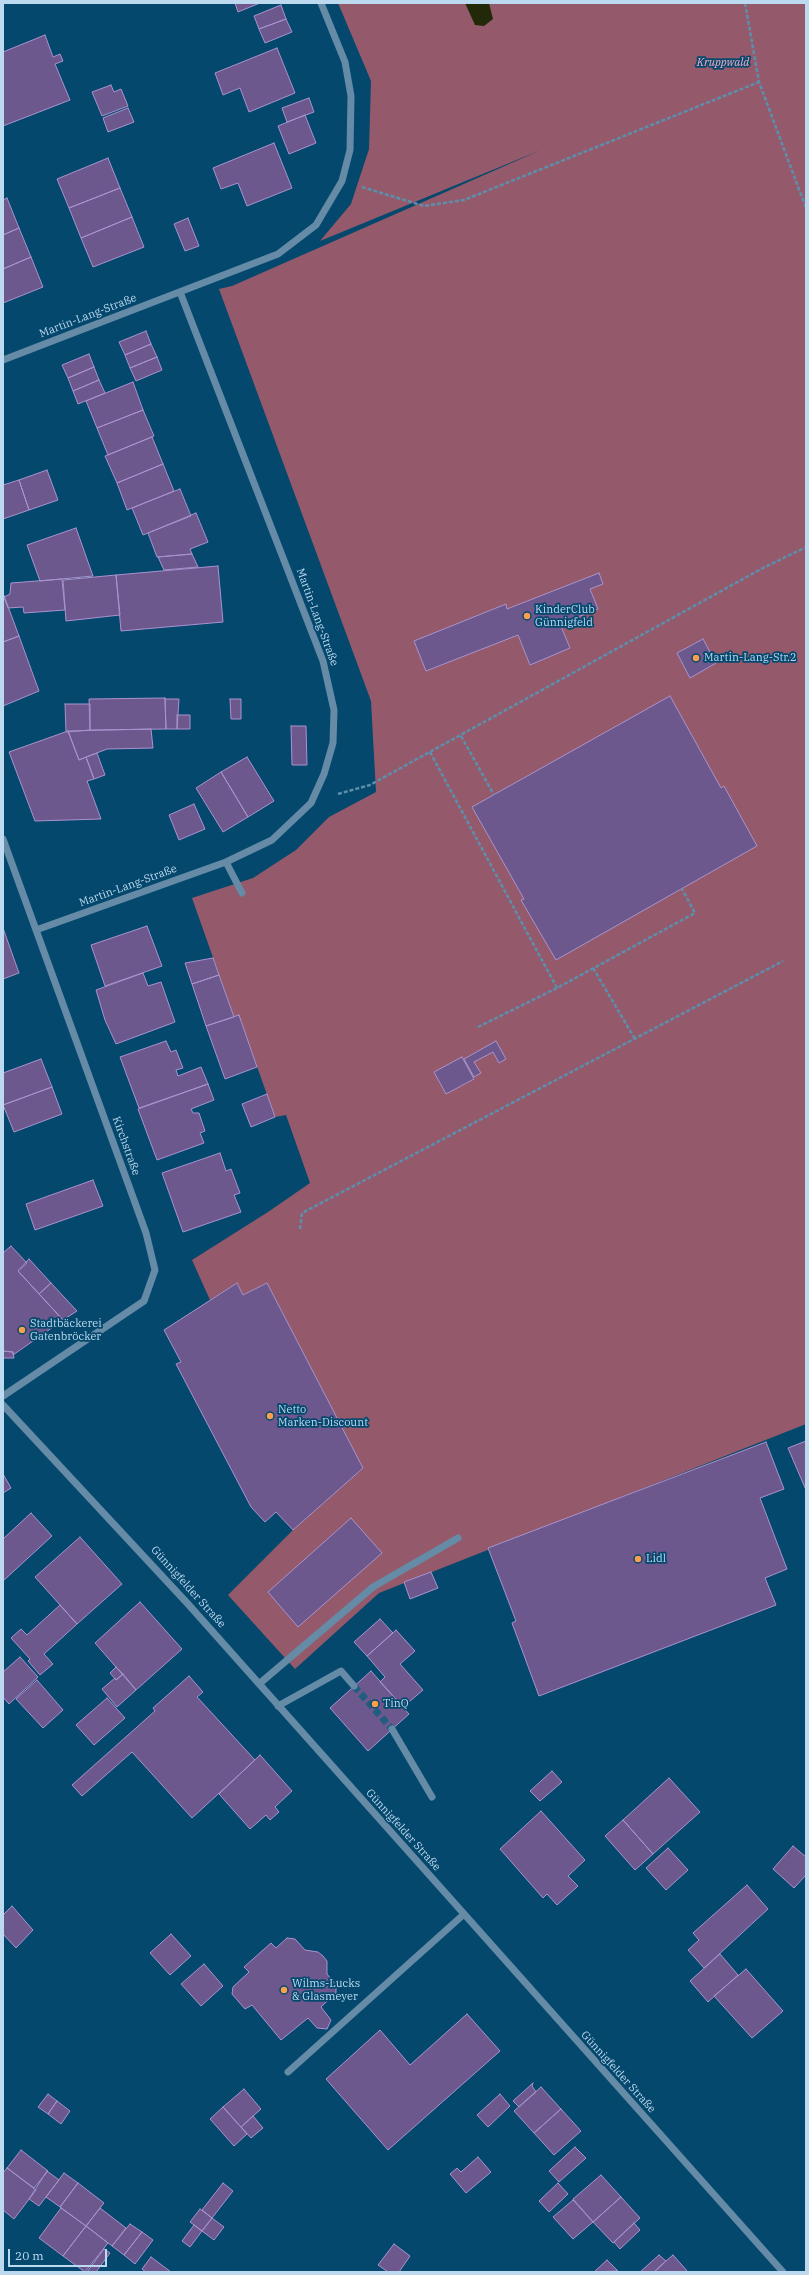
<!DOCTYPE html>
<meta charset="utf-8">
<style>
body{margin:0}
#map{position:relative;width:809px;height:2275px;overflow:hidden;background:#05486d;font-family:"IBM Plex Serif",serif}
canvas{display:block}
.frame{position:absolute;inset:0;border:4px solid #bcd9ef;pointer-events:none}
.scale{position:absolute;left:8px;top:2249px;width:99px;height:18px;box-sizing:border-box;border:2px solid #bcd9ef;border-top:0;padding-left:5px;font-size:12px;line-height:14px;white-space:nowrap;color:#bcd9ef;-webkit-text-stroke:3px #05486d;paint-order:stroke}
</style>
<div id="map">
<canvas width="809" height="2275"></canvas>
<div class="frame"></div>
<div class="scale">20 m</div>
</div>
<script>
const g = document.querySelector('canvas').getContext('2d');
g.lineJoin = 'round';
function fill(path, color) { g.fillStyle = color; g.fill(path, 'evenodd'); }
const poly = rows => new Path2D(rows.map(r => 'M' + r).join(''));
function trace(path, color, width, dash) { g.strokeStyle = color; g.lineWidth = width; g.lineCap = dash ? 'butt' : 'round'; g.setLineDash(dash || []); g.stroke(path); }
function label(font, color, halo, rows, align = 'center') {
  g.font = font + ' "IBM Plex Serif",serif'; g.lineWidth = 3.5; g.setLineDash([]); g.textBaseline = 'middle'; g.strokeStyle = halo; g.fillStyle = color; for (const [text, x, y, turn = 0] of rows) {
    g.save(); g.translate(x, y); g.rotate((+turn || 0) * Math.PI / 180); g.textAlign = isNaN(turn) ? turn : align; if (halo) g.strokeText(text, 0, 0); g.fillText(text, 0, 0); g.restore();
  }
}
const green = poly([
 [338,3,806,3,806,1424,379,1593,295,1669,228,1595,293,1530,363,1468,267,1283,243,1295,237,1283,210,1300,192,1260,268,1212,310,1183,286,1115,275,1117,239,1016,234,1017,192,898,253,878,296,850,329,817,376,792,371,701,219,289,232,286,541,150,320,241,351,204,369,149,371,81]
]);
const water = poly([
 [465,3,489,3,493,19,484,26,475,25]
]);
const building = poly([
 [235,3,260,3,238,12,235,3],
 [281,5,286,19,259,29,254,16,281,5],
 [286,19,292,32,265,43,259,29,286,19],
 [45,35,53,57,60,54,63,61,55,64,70,100,3,126,3,52,45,35],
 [277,48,295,93,249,112,240,88,223,95,215,73,277,48],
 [111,85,114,92,121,89,128,106,102,116,92,92,111,85],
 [309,98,314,112,287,122,282,108,309,98],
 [128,108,134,122,108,132,103,118,128,108],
 [305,115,316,143,289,154,278,126,305,115],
 [274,143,292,188,247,206,238,183,221,189,213,168,274,143],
 [108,158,120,188,69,208,57,179,108,158],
 [120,188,132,217,81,238,69,208,120,188],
 [7,198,19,228,3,235,3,200,7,198],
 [132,217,144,247,93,267,81,238,132,217],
 [188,218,199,246,185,251,174,224,188,218],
 [19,228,31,257,3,269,3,235,19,228],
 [31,257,43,287,3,303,3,269,31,257],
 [146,331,151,344,125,355,119,342,146,331],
 [151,344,157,357,130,368,125,355,151,344],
 [89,354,94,367,68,378,62,365,89,354],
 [157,357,162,370,136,381,130,368,157,357],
 [94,367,99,380,73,391,68,378,94,367],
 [99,380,105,393,78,404,73,391,99,380],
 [133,382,143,410,97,428,86,401,133,382],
 [143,410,154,436,108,455,97,428,143,410],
 [152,437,163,464,117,483,105,456,152,437],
 [163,464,174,491,127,510,117,483,163,464],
 [47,470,58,500,29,510,19,480,47,470],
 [19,480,29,510,3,519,3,485,19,480],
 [180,489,191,516,143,535,132,508,180,489],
 [196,513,208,542,190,549,192,554,157,557,148,533,196,513],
 [76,528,93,576,40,581,27,545,76,528],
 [192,554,198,567,164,570,158,557,192,554],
 [218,566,223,622,121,631,116,575,218,566],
 [599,573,603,584,590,589,598,609,560,624,570,648,530,665,518,635,426,671,414,641,506,604,507,609,599,573],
 [116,575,120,615,66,621,63,580,116,575],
 [62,579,65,610,24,613,23,607,8,608,4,597,10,594,11,583,62,579],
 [3,593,19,636,3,642,3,593],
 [19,636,39,691,3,706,3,642,19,636],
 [703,639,716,663,690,678,677,653,703,639],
 [670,696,721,788,724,786,757,846,556,960,521,900,524,899,472,807,670,696],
 [165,698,166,729,90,730,89,699,165,698],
 [165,699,179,699,177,729,166,729,165,699],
 [230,699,241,699,241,719,231,719,230,699],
 [65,704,90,704,90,730,66,732,65,704],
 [177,715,190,715,190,729,177,729,177,715],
 [291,726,306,726,307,765,292,765,291,726],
 [151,729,153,748,107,749,79,760,68,731,151,729],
 [68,731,79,760,86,757,94,779,87,781,101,819,35,821,9,752,68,731],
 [97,753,105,775,94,779,86,757,97,753],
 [247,757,274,801,248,817,221,772,247,757],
 [221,772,248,817,223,832,196,788,221,772],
 [194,804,205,829,179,840,169,815,194,804],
 [147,926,162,966,105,986,91,945,147,926],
 [3,928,19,973,3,979,3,928],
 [213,958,219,975,192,984,185,963,213,958],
 [143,973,148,986,161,982,175,1022,116,1044,105,1020,96,990,143,973],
 [219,975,234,1017,206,1026,192,984,219,975],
 [239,1015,257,1067,225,1079,206,1026,239,1015],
 [166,1041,171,1052,176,1050,183,1068,176,1070,178,1076,201,1067,208,1084,139,1108,120,1057,166,1041],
 [496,1041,506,1059,499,1063,493,1052,474,1062,481,1073,474,1077,464,1059,496,1041],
 [462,1057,474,1079,446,1094,434,1072,462,1057],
 [41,1059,52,1087,3,1105,3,1073,41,1059],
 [208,1084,214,1100,191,1109,193,1113,199,1113,205,1131,200,1133,204,1143,157,1160,138,1109,208,1084],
 [52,1087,62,1114,14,1132,3,1105,52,1087],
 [267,1094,275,1117,251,1127,242,1104,267,1094],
 [220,1153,226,1171,231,1169,240,1193,234,1195,241,1212,183,1232,162,1173,220,1153],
 [93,1180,103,1206,35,1230,26,1204,93,1180],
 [11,1246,27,1263,18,1271,63,1320,13,1355,13,1352,3,1351,3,1253,11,1246],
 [29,1259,51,1283,39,1294,18,1271,29,1259],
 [51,1283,77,1311,63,1320,39,1294,51,1283],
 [237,1283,243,1295,267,1283,363,1468,293,1530,276,1512,265,1522,251,1507,176,1364,181,1362,164,1330,237,1283],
 [3,1351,13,1352,14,1358,3,1358,3,1351],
 [806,1441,806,1490,788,1448,806,1441],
 [766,1442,784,1489,760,1498,787,1569,765,1578,776,1605,539,1696,512,1623,516,1621,488,1548,766,1442],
 [3,1474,11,1488,3,1493,3,1474],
 [31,1513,52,1536,3,1581,3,1539,31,1513],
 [351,1518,382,1553,298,1627,268,1592,351,1518],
 [80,1537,122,1584,77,1624,35,1577,80,1537],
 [431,1572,438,1588,410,1599,404,1582,431,1572],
 [140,1602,182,1649,136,1690,95,1643,140,1602],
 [60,1605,77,1624,44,1654,53,1664,40,1675,28,1661,30,1659,11,1638,21,1629,27,1635,60,1605],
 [380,1619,393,1633,367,1656,354,1642,380,1619],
 [396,1630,415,1651,400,1664,423,1690,403,1707,380,1682,385,1677,367,1656,396,1630],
 [20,1657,38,1677,9,1704,3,1697,3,1672,20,1657],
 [116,1667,123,1674,116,1680,110,1673,116,1667],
 [371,1671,409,1714,368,1751,330,1708,371,1671],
 [123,1674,136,1690,117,1707,102,1689,115,1678,116,1680,123,1674],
 [189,1676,203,1692,197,1697,255,1760,192,1818,132,1752,82,1796,72,1785,155,1711,153,1708,189,1676],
 [37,1680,63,1710,43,1728,16,1699,37,1680],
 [107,1698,125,1718,94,1745,76,1725,107,1698],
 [260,1755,292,1791,275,1807,279,1812,270,1820,266,1815,250,1829,219,1794,260,1755],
 [552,1771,562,1782,540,1801,530,1791,552,1771],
 [669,1778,700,1812,653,1854,623,1820,669,1778],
 [541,1811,585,1860,568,1876,578,1886,557,1905,547,1894,543,1898,500,1849,541,1811],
 [623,1820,653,1854,635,1870,605,1836,623,1820],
 [793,1846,806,1857,806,1875,794,1888,773,1869,793,1846],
 [668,1848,688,1870,666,1890,646,1868,668,1848],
 [747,1885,768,1909,704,1968,688,1950,699,1940,693,1933,747,1885],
 [12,1906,33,1930,16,1948,3,1934,3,1915,12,1906],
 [171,1934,191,1956,170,1975,150,1953,171,1934],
 [287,1938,295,1939,305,1950,318,1952,323,1956,327,1961,327,1974,336,1985,336,1993,321,2007,331,2020,327,2029,317,2028,308,2018,281,2040,252,2005,245,2009,232,1994,233,1987,249,1972,244,1967,271,1943,276,1948,287,1938],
 [720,1954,738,1975,708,2002,690,1981,720,1954],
 [204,1964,223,1986,201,2006,181,1984,204,1964],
 [746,1969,783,2011,752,2038,714,1996,746,1969],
 [467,2014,500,2051,388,2150,326,2079,380,2030,410,2065,467,2014],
 [533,2083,532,2086,536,2092,519,2107,513,2101,533,2083],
 [541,2087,561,2109,534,2133,514,2111,541,2087],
 [244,2089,261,2109,241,2127,223,2107,244,2089],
 [48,2094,57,2101,48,2114,38,2107,48,2094],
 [500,2094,510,2106,488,2127,477,2115,500,2094],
 [57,2101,70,2111,61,2124,48,2114,57,2101],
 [223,2107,247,2134,234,2146,210,2119,223,2107],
 [561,2109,581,2131,554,2155,534,2133,561,2109],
 [253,2116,263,2128,251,2138,241,2127,253,2116],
 [575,2147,586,2158,559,2182,549,2171,575,2147],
 [21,2150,48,2171,34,2188,7,2168,21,2150],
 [478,2157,491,2172,466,2193,450,2174,457,2168,461,2172,478,2157],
 [7,2168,36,2190,14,2219,3,2210,3,2173,7,2168],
 [47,2171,59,2180,39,2206,29,2199,47,2171],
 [64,2173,78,2183,60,2207,46,2197,64,2173],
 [601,2175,621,2197,593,2222,573,2199,601,2175],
 [78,2183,104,2203,86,2226,60,2207,78,2183],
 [223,2183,233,2191,212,2218,202,2210,223,2183],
 [558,2183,568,2194,549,2212,539,2201,558,2183],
 [621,2197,640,2218,613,2243,593,2222,621,2197],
 [573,2200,593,2222,573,2239,553,2217,573,2200],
 [61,2208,86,2226,63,2256,39,2238,61,2208],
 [100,2208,126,2228,112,2246,86,2226,100,2208],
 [200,2209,212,2218,202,2231,190,2222,200,2209],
 [212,2218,224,2227,214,2240,202,2231,212,2218],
 [634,2223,640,2230,620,2249,614,2242,634,2223],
 [130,2224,142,2232,124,2255,112,2246,130,2224],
 [194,2225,202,2231,190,2247,182,2241,194,2225],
 [86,2226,108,2243,85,2272,63,2256,86,2226],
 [142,2232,153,2240,135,2264,124,2255,142,2232],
 [394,2244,410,2256,399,2272,388,2272,378,2265,394,2244],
 [104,2249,110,2253,96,2272,87,2272,104,2249],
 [659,2255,666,2261,654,2272,640,2272,659,2255],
 [673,2255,688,2272,654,2272,666,2261,673,2255],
 [151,2257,171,2272,146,2272,142,2269,151,2257],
 [607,2260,618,2271,594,2272,607,2260]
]);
const minorTunnel = poly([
 [354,1686,392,1729]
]);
const path = poly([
 [745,3,759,82,806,208],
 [362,187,424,206,464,200,759,82],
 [461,736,494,795],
 [430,752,557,988],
 [338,794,370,785,761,569,806,547],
 [593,968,635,1039],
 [478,1027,557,988,695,913,682,889],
 [300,1229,302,1213,783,961]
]);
const minor = poly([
 [3,360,278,254,316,225,342,181,350,150,351,96,345,62,321,3],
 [3,839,146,1233,155,1270,144,1301,3,1396],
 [226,862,242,893],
 [36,930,226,862,272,840,311,803,324,774,333,743,334,710,323,661,180,292],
 [3,1405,188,1604,783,2272],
 [259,1684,373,1587,458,1538],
 [278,1706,341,1671,354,1686],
 [392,1729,432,1797],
 [288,2072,463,1915]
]);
const markers = [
 [527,616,4,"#f9a04c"],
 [696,658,4,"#f9a04c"],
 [22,1330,4,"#f9a04c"],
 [270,1416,4,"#f9a04c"],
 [638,1559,4,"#f9a04c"],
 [375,1704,4,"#f9a04c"],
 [284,1990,4,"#f9a04c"]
];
const parkNames = [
 ["Kruppwald",723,63]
];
const streetNames = [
 ["Martin-Lang-Straße",88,316,-21],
 ["Martin-Lang-Straße",317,617,70],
 ["Martin-Lang-Straße",128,886,-20],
 ["Kirchstraße",126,1146,70],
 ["Günnigfelder Straße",188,1587,48],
 ["Günnigfelder Straße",403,1830,48],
 ["Günnigfelder Straße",618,2072,48]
];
const poiNames = [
 ["KinderClub",535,610],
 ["Günnigfeld",535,623],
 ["Martin-Lang-Str.2",704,658],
 ["Stadtbäckerei",30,1324],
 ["Gatenbröcker",30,1337],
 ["Netto",278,1410],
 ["Marken-Discount",278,1423],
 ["Lidl",646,1559],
 ["TinQ",383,1704],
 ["Wilms-Lucks",292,1984],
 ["& Glasmeyer",292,1997]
];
fill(green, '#945a6b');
fill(water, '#222909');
fill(building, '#6d588e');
trace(building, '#a993ce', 1);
trace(minorTunnel, '#205e80', 7, [7, 3.5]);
trace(path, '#5d8eac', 2.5, [4, 2]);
trace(minor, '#658ba6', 7);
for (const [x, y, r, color] of markers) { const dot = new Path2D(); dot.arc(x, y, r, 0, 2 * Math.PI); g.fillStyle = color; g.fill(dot); trace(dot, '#05486d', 1.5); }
label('italic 11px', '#feaec4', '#05486d', parkNames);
label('11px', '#bcd9ef', '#05486d', streetNames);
label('11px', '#bcd9ef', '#05486d', poiNames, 'left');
</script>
